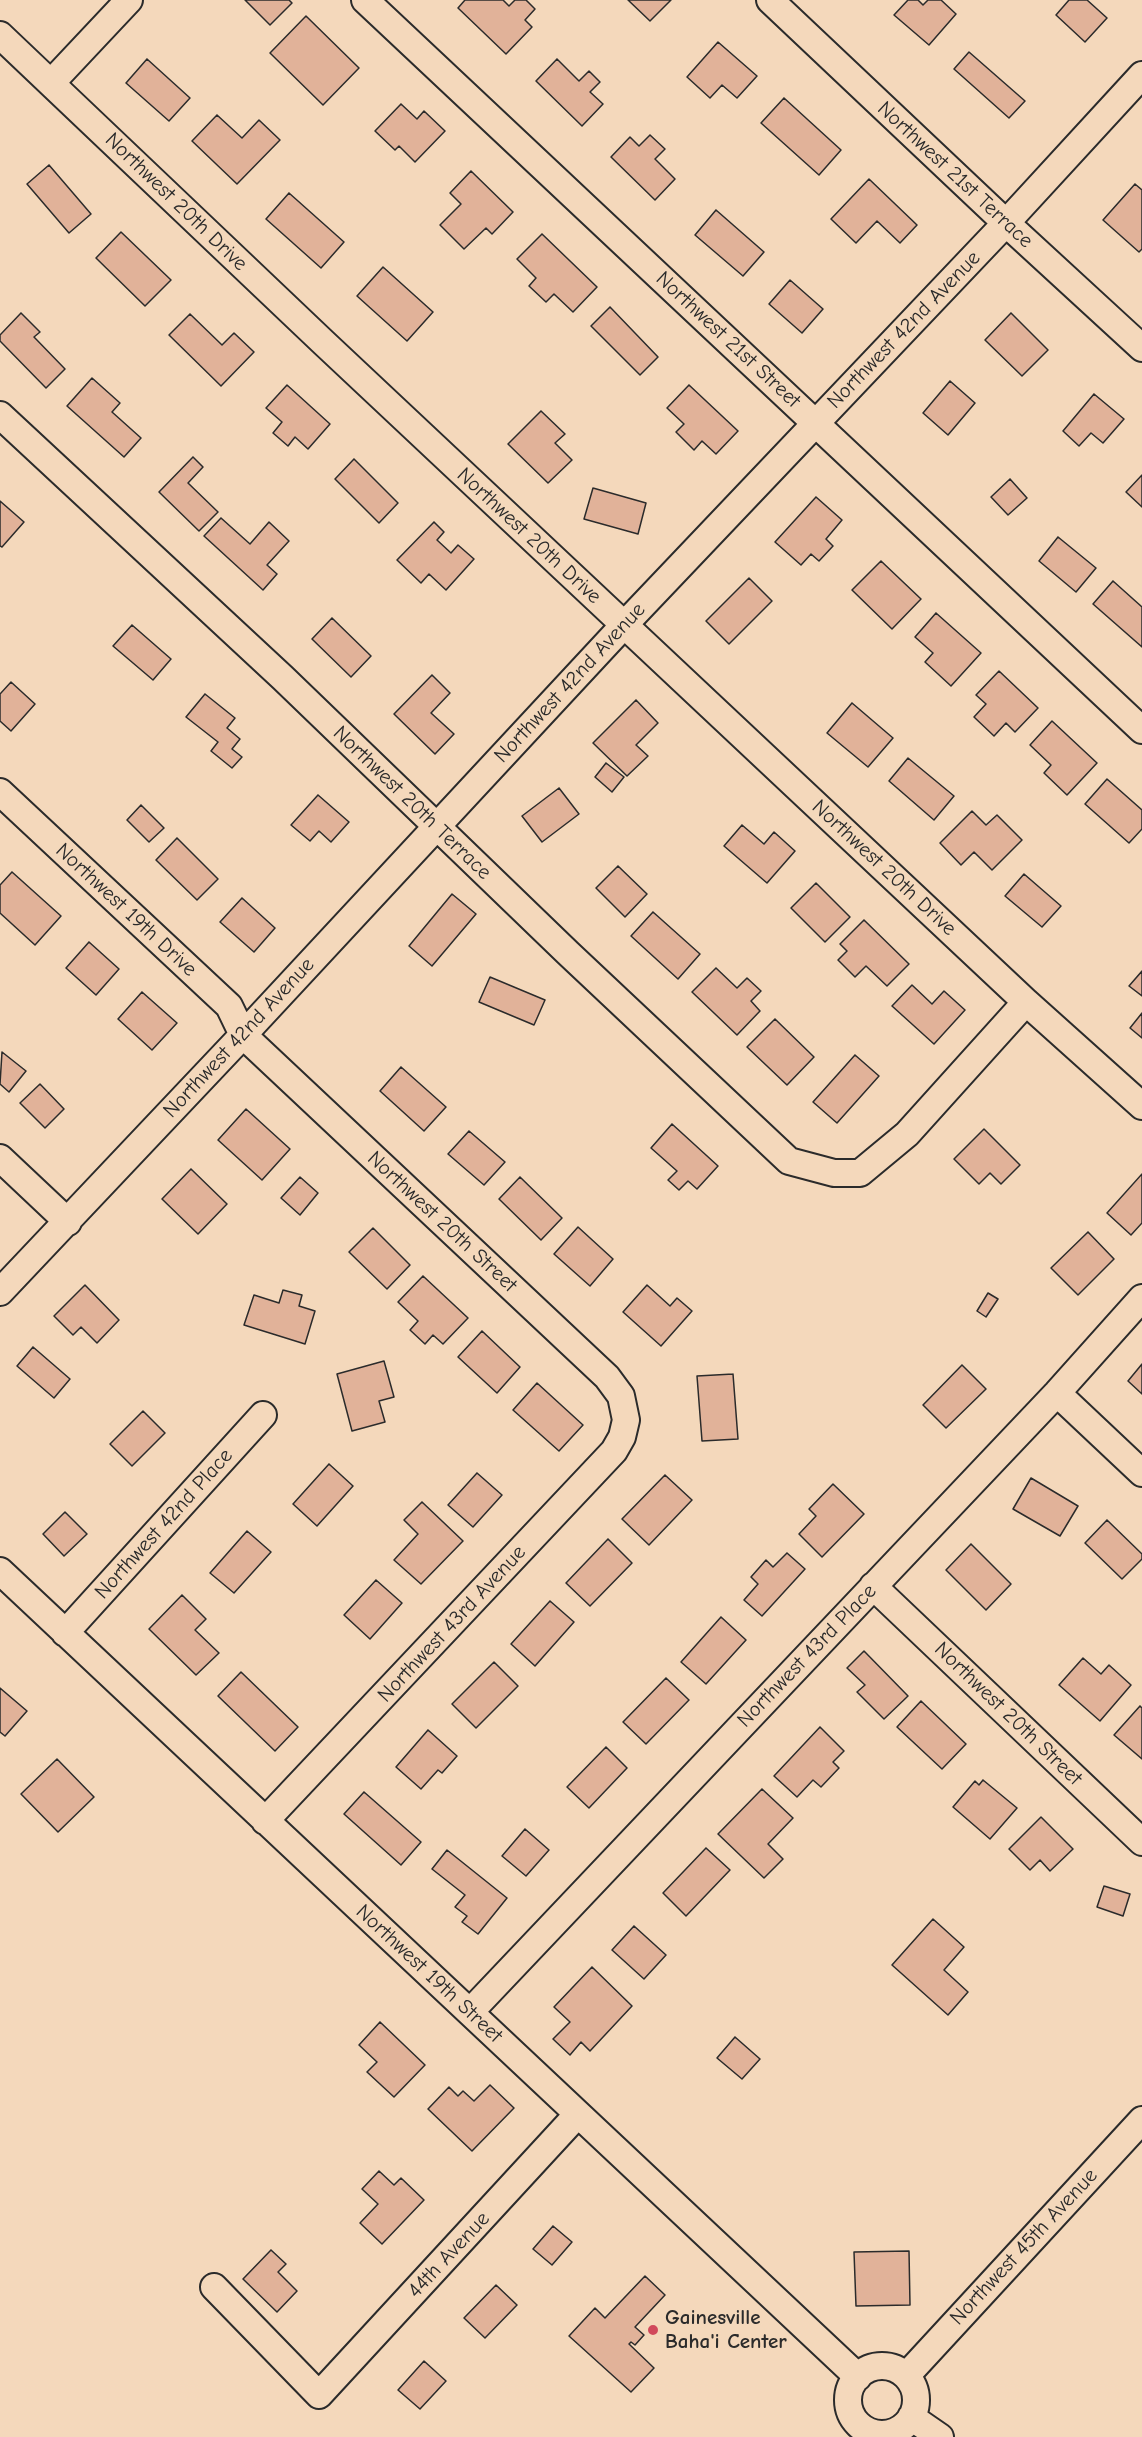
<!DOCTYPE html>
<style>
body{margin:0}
canvas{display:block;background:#f4d8bb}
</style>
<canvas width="1142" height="2437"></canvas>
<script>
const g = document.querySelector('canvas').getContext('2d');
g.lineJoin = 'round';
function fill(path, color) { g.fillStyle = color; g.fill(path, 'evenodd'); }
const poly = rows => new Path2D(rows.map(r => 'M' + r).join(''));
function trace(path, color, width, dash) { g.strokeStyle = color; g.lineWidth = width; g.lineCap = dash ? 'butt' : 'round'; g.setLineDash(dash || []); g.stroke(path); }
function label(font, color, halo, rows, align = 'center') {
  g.font = font + ' "Comic Neue",sans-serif'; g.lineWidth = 4.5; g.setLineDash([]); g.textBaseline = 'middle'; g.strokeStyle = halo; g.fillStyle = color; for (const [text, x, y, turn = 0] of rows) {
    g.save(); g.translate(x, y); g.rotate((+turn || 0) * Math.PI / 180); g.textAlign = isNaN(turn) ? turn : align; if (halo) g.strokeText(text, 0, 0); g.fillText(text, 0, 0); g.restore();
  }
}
const building = poly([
 [245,0,289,0,292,3,270,25,245,0],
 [465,0,503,0,509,6,515,0,526,0,535,9,525,20,532,27,506,54,458,8,465,0],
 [628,0,671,0,650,21,628,0],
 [908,0,918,0,923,5,928,0,941,0,956,14,929,45,894,15,908,0],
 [1069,0,1087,0,1107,18,1085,42,1056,15,1069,0],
 [306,16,359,68,323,105,270,53,306,16],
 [718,42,757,76,737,98,722,85,710,98,687,77,718,42],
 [969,52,1025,101,1009,118,954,69,969,52],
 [147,59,190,98,169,121,126,83,147,59],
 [557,59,579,81,589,71,600,82,590,92,603,104,582,126,536,81,557,59],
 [784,98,841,150,819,175,761,123,784,98],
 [401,104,417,119,424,111,445,131,415,162,399,146,395,150,375,131,401,104],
 [217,115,242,138,259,120,280,140,237,184,192,141,217,115],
 [650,135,665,149,655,159,675,179,655,200,611,157,630,137,639,146,650,135],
 [49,165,91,214,69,233,27,184,49,165],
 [471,171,513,212,492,234,486,228,464,249,440,225,461,204,450,193,471,171],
 [869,179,917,225,900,243,877,221,856,243,831,219,869,179],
 [1135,184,1142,190,1142,249,1139,252,1103,220,1135,184],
 [289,193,344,242,321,268,266,219,289,193],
 [716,210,764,252,743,276,695,235,716,210],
 [121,232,171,280,145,306,96,258,121,232],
 [542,234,597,287,573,312,554,294,546,302,529,286,536,278,517,259,542,234],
 [383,267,433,312,407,341,357,296,383,267],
 [790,280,823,309,802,333,769,304,790,280],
 [610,307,658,357,640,375,591,326,610,307],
 [21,313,40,332,34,337,65,369,46,388,0,341,0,335,21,313],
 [1011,313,1048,350,1022,376,985,340,1011,313],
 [190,314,222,345,234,333,254,352,221,386,169,335,190,314],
 [92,378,120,403,112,412,141,438,124,457,67,406,92,378],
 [950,381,975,403,948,435,923,413,950,381],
 [287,385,330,424,308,449,295,437,288,446,273,433,282,422,266,408,287,385],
 [689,385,738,431,716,454,702,441,694,450,676,432,684,424,667,408,689,385],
 [1094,394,1124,419,1103,443,1091,433,1079,446,1063,431,1094,394],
 [541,411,565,434,555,443,572,460,548,483,508,444,541,411],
 [193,457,203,467,188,483,218,512,199,531,159,492,193,457],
 [354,459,398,503,379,523,335,479,354,459],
 [1142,475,1142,507,1126,492,1142,475],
 [1010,479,1027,498,1008,515,991,497,1010,479],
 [593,488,646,503,638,534,584,519,593,488],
 [816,497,842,520,826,539,833,546,819,561,811,554,801,565,775,542,816,497],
 [0,501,24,522,2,547,0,546,0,501],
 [221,518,250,544,269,522,289,541,267,565,277,574,263,590,204,536,221,518],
 [434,522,444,532,437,540,451,553,458,545,474,559,446,590,429,574,421,583,397,560,434,522],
 [1058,537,1096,568,1076,592,1039,561,1058,537],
 [881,561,921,599,892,629,852,590,881,561],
 [749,578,772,601,729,644,706,621,749,578],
 [1113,581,1142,607,1142,647,1093,604,1113,581],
 [936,613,981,653,951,686,925,662,933,653,915,637,936,613],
 [332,618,371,656,351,677,312,639,332,618],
 [132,625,171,659,153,680,113,646,132,625],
 [999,671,1038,708,1015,732,1006,723,994,736,974,717,986,704,976,695,999,671],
 [432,675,450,693,431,713,454,734,435,754,394,714,432,675],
 [11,682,35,704,11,731,0,721,0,694,11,682],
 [205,694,235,718,227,728,240,739,232,749,242,757,232,768,211,751,218,742,186,717,205,694],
 [636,700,658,723,636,745,648,756,627,776,593,743,636,700],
 [852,703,893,738,868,767,827,733,852,703],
 [1052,721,1097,763,1067,795,1044,773,1051,765,1030,745,1052,721],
 [908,758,954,796,934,820,889,781,908,758],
 [606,763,624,777,612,792,595,777,606,763],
 [1107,779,1142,810,1142,829,1129,843,1085,804,1107,779],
 [559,788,579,814,542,842,522,816,559,788],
 [318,795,349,822,331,842,319,831,310,841,291,825,318,795],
 [141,805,164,828,149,842,127,820,141,805],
 [972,811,986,825,997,815,1022,840,992,870,974,852,961,865,940,843,972,811],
 [742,825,764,844,774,832,795,851,767,883,724,846,742,825],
 [177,838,218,879,197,900,156,860,177,838],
 [618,866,647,894,625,917,596,888,618,866],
 [12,872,61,916,35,945,0,913,0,885,12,872],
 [1024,874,1061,906,1042,927,1005,896,1024,874],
 [816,883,850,917,825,942,791,908,816,883],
 [452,894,476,914,432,966,409,946,452,894],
 [242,898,275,928,254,952,220,922,242,898],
 [653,912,700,954,678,979,631,936,653,912],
 [864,920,909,964,887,986,866,966,855,977,838,960,847,951,840,944,864,920],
 [89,942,119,969,96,995,66,968,89,942],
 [716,968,737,988,747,978,761,991,751,1001,760,1011,737,1035,692,992,716,968],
 [1142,971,1142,996,1129,986,1142,971],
 [490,977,545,1000,534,1025,479,1002,490,977],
 [912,985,932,1004,944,991,965,1010,934,1044,892,1006,912,985],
 [142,992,177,1023,152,1050,118,1019,142,992],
 [1142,1013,1142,1038,1130,1028,1142,1013],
 [775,1019,814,1057,787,1085,747,1047,775,1019],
 [2,1052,26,1071,9,1092,0,1084,2,1052],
 [855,1055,879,1076,837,1123,813,1102,855,1055],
 [401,1067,446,1107,424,1131,380,1091,401,1067],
 [40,1084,64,1109,45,1128,20,1103,40,1084],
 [246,1109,290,1149,262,1180,218,1140,246,1109],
 [672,1124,718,1166,697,1189,688,1181,679,1190,668,1180,677,1171,651,1148,672,1124],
 [984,1129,1020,1165,1001,1184,990,1173,979,1184,954,1159,984,1129],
 [469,1131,505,1162,484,1185,448,1154,469,1131],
 [191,1169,227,1204,198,1234,162,1199,191,1169],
 [1142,1174,1142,1223,1131,1235,1107,1213,1142,1174],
 [300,1177,318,1193,300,1215,281,1198,300,1177],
 [520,1177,562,1218,541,1240,499,1199,520,1177],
 [578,1227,613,1259,590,1286,554,1254,578,1227],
 [373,1228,410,1265,387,1289,349,1252,373,1228],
 [1088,1232,1114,1259,1078,1295,1051,1268,1088,1232],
 [423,1276,468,1318,443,1344,433,1335,425,1344,410,1330,418,1321,398,1302,423,1276],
 [85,1285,119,1320,97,1343,81,1327,73,1335,54,1316,85,1285],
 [647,1285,670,1306,677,1298,692,1311,661,1346,623,1312,647,1285],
 [283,1290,302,1295,299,1306,315,1311,305,1344,244,1325,254,1295,279,1303,283,1290],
 [988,1293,998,1299,986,1317,977,1311,988,1293],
 [482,1331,520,1367,497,1393,458,1357,482,1331],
 [33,1347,70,1379,54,1398,17,1366,33,1347],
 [384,1361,394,1397,379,1401,385,1422,352,1431,337,1374,384,1361],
 [1142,1364,1142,1394,1128,1381,1142,1364],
 [962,1365,986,1389,946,1428,923,1405,962,1365],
 [733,1374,738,1439,702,1441,697,1376,733,1374],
 [537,1383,583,1425,559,1451,513,1410,537,1383],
 [143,1411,165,1433,132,1466,110,1444,143,1411],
 [329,1464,353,1486,317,1526,293,1504,329,1464],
 [477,1473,502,1495,473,1527,448,1505,477,1473],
 [665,1475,692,1500,649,1545,622,1519,665,1475],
 [1031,1478,1078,1506,1060,1536,1013,1509,1031,1478],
 [833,1484,864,1514,822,1557,799,1534,816,1516,809,1509,833,1484],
 [422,1502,463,1541,421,1584,394,1560,418,1534,404,1520,422,1502],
 [65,1512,87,1534,64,1556,43,1534,65,1512],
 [1107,1520,1142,1554,1142,1559,1122,1579,1085,1543,1107,1520],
 [247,1531,271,1552,234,1593,210,1573,247,1531],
 [608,1539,632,1563,590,1606,566,1583,608,1539],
 [971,1544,1011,1584,986,1610,946,1570,971,1544],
 [787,1553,805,1569,762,1616,744,1600,758,1584,751,1577,766,1560,773,1567,787,1553],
 [376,1580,402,1603,370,1639,344,1615,376,1580],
 [182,1595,206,1619,195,1630,219,1653,196,1675,149,1629,182,1595],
 [550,1601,574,1622,535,1666,511,1644,550,1601],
 [721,1617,746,1640,706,1684,681,1662,721,1617],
 [864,1651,908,1696,884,1719,857,1692,865,1685,847,1668,864,1651],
 [1083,1658,1101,1674,1109,1665,1131,1685,1100,1721,1059,1685,1083,1658],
 [494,1662,518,1686,476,1728,452,1704,494,1662],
 [241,1672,298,1727,275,1751,218,1696,241,1672],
 [666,1678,689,1700,646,1744,623,1722,666,1678],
 [0,1688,27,1711,5,1736,0,1732,0,1688],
 [921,1701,966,1744,942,1769,897,1727,921,1701],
 [1140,1706,1142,1708,1142,1759,1114,1735,1140,1706],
 [820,1727,844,1751,833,1762,839,1768,821,1787,813,1780,797,1797,774,1776,820,1727],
 [428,1730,457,1756,442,1773,438,1770,421,1789,396,1767,428,1730],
 [606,1747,627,1768,589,1808,567,1787,606,1747],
 [57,1759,94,1797,58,1832,21,1794,57,1759],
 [983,1780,1017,1808,990,1839,953,1807,975,1781,979,1785,983,1780],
 [762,1789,793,1818,768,1844,783,1859,764,1878,718,1834,762,1789],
 [364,1792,421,1842,401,1865,344,1814,364,1792],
 [1041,1817,1073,1849,1050,1871,1040,1860,1030,1870,1009,1849,1041,1817],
 [525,1829,549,1850,526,1876,502,1856,525,1829],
 [706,1848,730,1870,686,1916,663,1893,706,1848],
 [447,1850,507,1898,478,1934,462,1922,467,1916,455,1907,465,1895,432,1869,447,1850],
 [1104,1886,1130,1894,1123,1916,1097,1907,1104,1886],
 [933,1919,964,1947,944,1970,968,1992,948,2015,892,1965,933,1919],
 [634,1926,666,1955,644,1979,612,1950,634,1926],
 [592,1967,632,2006,590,2051,581,2042,570,2055,553,2039,570,2022,554,2007,592,1967],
 [380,2022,425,2065,394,2097,367,2072,377,2062,359,2045,380,2022],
 [735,2037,760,2059,742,2079,717,2058,735,2037],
 [490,2085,514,2108,472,2151,428,2109,449,2087,458,2096,463,2091,474,2101,490,2085],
 [379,2171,394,2185,401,2178,424,2200,382,2244,360,2223,378,2204,362,2189,379,2171],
 [553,2226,572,2242,552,2265,533,2249,553,2226],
 [271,2250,286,2264,278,2272,297,2291,277,2312,243,2279,271,2250],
 [909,2251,910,2305,856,2306,854,2252,909,2251],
 [645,2276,665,2295,635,2327,644,2335,635,2345,631,2342,629,2344,654,2368,631,2392,569,2336,595,2308,605,2318,645,2276],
 [496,2285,517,2305,485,2338,464,2318,496,2285],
 [424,2361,446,2381,420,2409,398,2390,424,2361]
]);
const minor = poly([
 [365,0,1142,730],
 [770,0,1006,223,1142,348],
 [0,35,323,342,1026,1002,1142,1106],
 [51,83,129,0],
 [0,415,283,678,568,953,789,1161,834,1173,860,1173,907,1134,1026,1002],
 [0,792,229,1006,243,1035,607,1377,621,1396,626,1420,622,1437,614,1451,265,1821],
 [0,1158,68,1222],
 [0,1292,243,1035,624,625,1006,223,1142,75],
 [1057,1393,1142,1473],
 [0,1571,858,2377],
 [873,1586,1142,1842],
 [65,1633,263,1415],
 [470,2012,1057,1393,1142,1298],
 [214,2287,319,2395,578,2114],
 '848 2400a34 34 0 1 1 68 0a34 34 0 1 1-68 0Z',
 [906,2376,1142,2120],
 [911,2417,940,2437]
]);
const markers = [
 [653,2330,6,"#d1495b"]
];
const streetNames = [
 ["Northwest 21st Terrace",955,175,43],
 ["Northwest 20th Drive",176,202,44],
 ["Northwest 42nd Avenue",904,330,-46],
 ["Northwest 21st Street",728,340,43],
 ["Northwest 20th Drive",529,536,43],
 ["Northwest 42nd Avenue",570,683,-47],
 ["Northwest 20th Terrace",412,803,44],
 ["Northwest 20th Drive",884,868,43],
 ["Northwest 19th Drive",126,910,43],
 ["Northwest 42nd Avenue",239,1038,-47],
 ["Northwest 20th Street",442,1222,43],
 ["Northwest 42nd Place",164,1524,-48],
 ["Northwest 43rd Avenue",452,1624,-47],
 ["Northwest 43rd Place",807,1656,-46],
 ["Northwest 20th Street",1008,1714,44],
 ["Northwest 19th Street",429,1974,43],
 ["Northwest 45th Avenue",1024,2247,-47],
 ["44th Avenue",449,2255,-47]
];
const poiNames = [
 ["Gainesville",665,2318],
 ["Baha'i Center",665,2342]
];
fill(building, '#e1b299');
trace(building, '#2b2b2b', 1.5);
trace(minor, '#2b2b2b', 30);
trace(minor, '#f4d8bb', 26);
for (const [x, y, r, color] of markers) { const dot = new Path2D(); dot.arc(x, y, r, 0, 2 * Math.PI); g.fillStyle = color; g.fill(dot); trace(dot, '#f4d8bb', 2); }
label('21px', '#2b2b2b', '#f4d8bb', streetNames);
label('bold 21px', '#2b2b2b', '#f4d8bb', poiNames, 'left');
</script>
